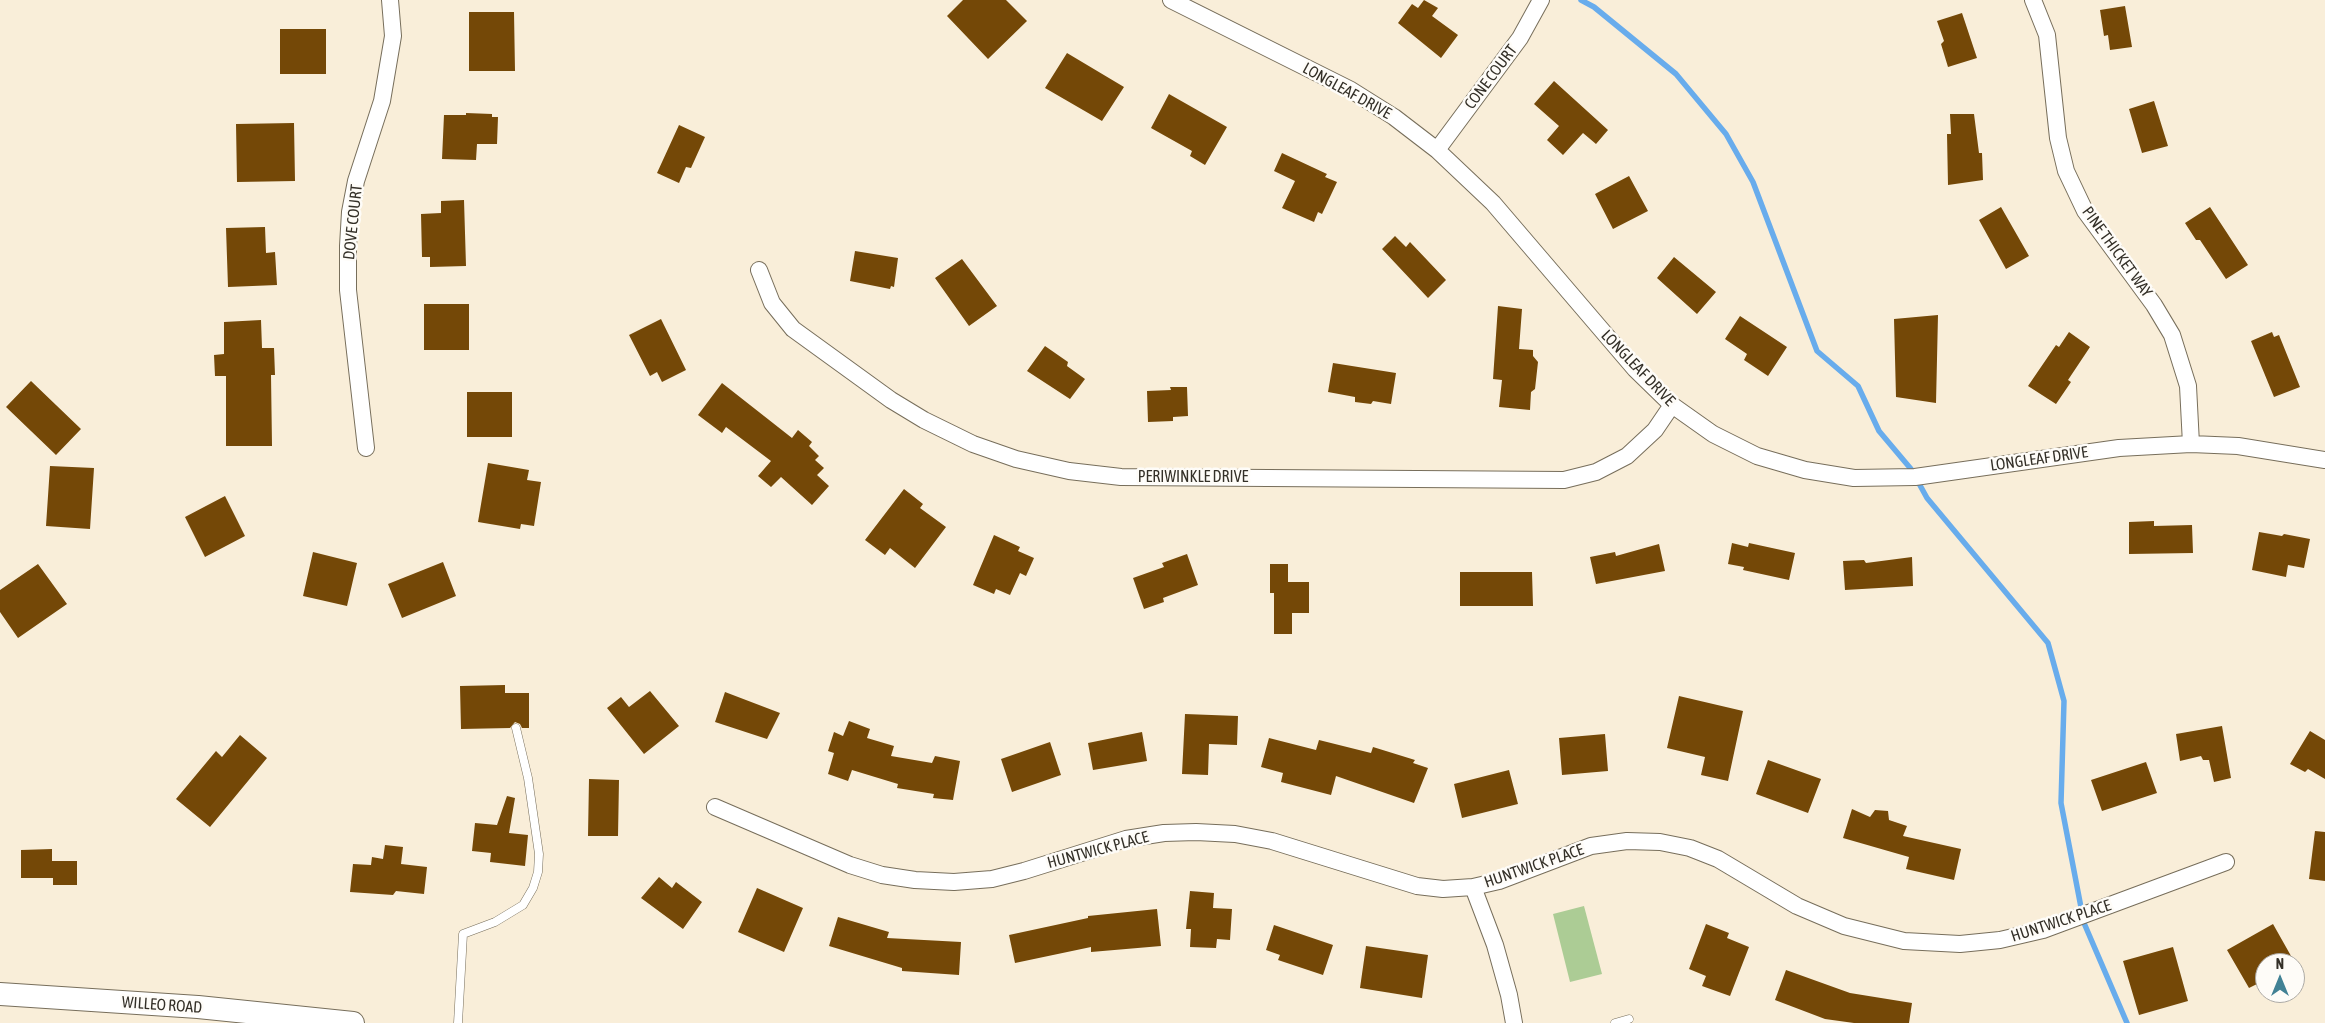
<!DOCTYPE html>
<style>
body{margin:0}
#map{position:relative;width:2325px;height:1023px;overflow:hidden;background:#f9eed9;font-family:"Asap Condensed",sans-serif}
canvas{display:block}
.north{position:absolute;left:2255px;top:953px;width:50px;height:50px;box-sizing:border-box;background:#fefcf8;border:1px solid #adaaa5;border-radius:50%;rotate:0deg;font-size:14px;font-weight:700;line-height:20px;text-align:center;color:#343028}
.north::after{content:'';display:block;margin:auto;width:18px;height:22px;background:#428295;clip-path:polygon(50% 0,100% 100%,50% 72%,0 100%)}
</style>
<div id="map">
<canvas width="2325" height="1023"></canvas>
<div class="north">N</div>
</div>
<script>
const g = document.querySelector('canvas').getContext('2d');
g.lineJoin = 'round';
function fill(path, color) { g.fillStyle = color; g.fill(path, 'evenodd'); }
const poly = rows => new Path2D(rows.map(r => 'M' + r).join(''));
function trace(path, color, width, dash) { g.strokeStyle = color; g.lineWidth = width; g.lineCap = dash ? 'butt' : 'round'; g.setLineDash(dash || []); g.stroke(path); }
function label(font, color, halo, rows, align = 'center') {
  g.font = font + ' "Asap Condensed",sans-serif'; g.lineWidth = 5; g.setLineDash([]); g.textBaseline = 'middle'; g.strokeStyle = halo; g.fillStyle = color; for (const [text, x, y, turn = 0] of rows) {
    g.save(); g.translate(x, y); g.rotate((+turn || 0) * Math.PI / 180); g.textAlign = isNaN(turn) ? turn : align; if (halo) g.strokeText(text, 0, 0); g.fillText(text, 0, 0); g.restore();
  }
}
const green = poly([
 [1584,906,1602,974,1570,982,1553,914]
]);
const stream = poly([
 [1581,0,1594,7,1676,74,1726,134,1753,182,1817,351,1858,386,1879,431,1911,469,1927,498,2048,643,2064,701,2061,803,2084,923,2127,1023]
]);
const building = poly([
 [963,0,1006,0,1027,21,988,59,947,16],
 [1424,0,1438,8,1432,16,1458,35,1441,58,1398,23,1412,4,1418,8],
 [2125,6,2132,47,2110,50,2108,35,2104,36,2100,10],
 [469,12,514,12,515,71,469,71],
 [1962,13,1977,58,1948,67,1941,44,1944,41,1937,21],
 [280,29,326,29,326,74,280,74],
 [1067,53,1124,87,1102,121,1045,88],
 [1554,81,1608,130,1596,144,1583,133,1563,155,1547,140,1559,126,1534,104],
 [1169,94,1227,127,1205,165,1190,156,1192,151,1151,128],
 [2154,101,2168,146,2142,153,2129,109],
 [466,113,492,114,492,117,498,117,497,144,477,144,476,160,442,159,444,115,466,115],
 [1950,114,1974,114,1979,153,1982,153,1983,180,1948,185,1947,134,1951,134],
 [294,123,295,181,237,182,236,124],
 [679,125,705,137,691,168,686,167,679,183,657,173],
 [1282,153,1327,174,1325,177,1337,182,1322,214,1318,212,1314,222,1282,208,1295,181,1274,171],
 [1629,176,1648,211,1613,229,1595,194],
 [464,200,466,266,430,267,430,257,422,257,421,214,441,213,441,201],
 [2001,207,2029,256,2006,269,1979,220],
 [2210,207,2248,265,2226,279,2200,240,2196,240,2185,223],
 [265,227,266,253,275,252,277,285,228,287,226,228],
 [1395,236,1406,247,1410,242,1446,280,1428,298,1382,249],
 [855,251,898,258,894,287,891,286,890,289,850,281],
 [1674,257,1716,292,1697,314,1657,278],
 [962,259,997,306,969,326,935,278],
 [424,304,469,304,469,350,424,350],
 [1498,306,1522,309,1519,349,1533,350,1533,356,1538,362,1535,389,1531,392,1530,410,1499,407,1502,380,1493,379],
 [1938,315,1936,403,1896,397,1894,319],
 [1740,316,1787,347,1768,376,1744,360,1747,354,1725,339],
 [661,319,686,370,662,382,657,372,650,376,629,335],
 [261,320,262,348,274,348,275,375,271,375,272,446,226,446,226,376,215,376,214,355,224,354,224,322],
 [2069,332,2090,347,2068,380,2071,382,2056,404,2028,386,2056,345,2059,347],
 [2272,332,2274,337,2279,335,2300,387,2274,397,2251,341],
 [1045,346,1068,362,1067,366,1085,379,1070,399,1027,371],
 [1333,363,1396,373,1391,404,1373,401,1371,404,1355,402,1355,397,1328,392],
 [31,381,81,429,56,455,6,407],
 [722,383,792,438,798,430,812,442,809,446,819,456,815,460,824,468,817,475,829,486,812,505,781,477,771,487,758,476,771,461,726,427,722,433,698,415],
 [1170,387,1187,387,1188,416,1173,417,1173,421,1148,422,1147,391,1171,390],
 [467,392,512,392,512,437,467,437],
 [488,463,529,470,527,480,541,482,534,526,521,524,520,529,478,522],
 [50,466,94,468,90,529,46,526],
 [904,489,923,504,920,508,946,527,915,568,890,548,885,555,865,540],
 [225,496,245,536,205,557,185,517],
 [2154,521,2154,526,2192,525,2193,553,2129,554,2129,522],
 [2259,532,2282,536,2284,534,2310,539,2304,568,2288,565,2286,577,2252,570],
 [994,535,1020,547,1018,551,1034,558,1026,576,1020,573,1010,595,996,589,994,594,973,585],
 [1732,543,1748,547,1749,543,1795,553,1789,580,1743,570,1744,567,1728,564],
 [1659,544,1665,571,1596,584,1590,557,1615,552,1616,556],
 [313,552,357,563,347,606,303,596],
 [1187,554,1198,585,1163,598,1164,602,1144,609,1133,578,1164,567,1162,563],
 [1912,557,1913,586,1845,590,1843,561,1864,560,1866,563],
 [443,562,456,596,402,618,388,584],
 [38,564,67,604,18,638,0,612,0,590],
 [1270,564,1288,564,1288,582,1309,582,1309,613,1292,613,1292,634,1274,634,1274,593,1270,593],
 [1460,572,1532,572,1533,606,1460,606],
 [505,685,505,693,529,693,529,728,522,728,520,724,515,722,510,728,461,729,460,686],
 [650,691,679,726,644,754,607,708,621,697,629,707],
 [725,692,780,713,767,739,715,722],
 [1679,696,1743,711,1728,781,1701,775,1705,757,1667,748],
 [1185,714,1238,716,1237,745,1209,744,1208,775,1182,774],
 [849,721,870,729,867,738,894,746,891,756,932,763,935,756,960,761,953,800,933,798,934,794,897,788,898,784,852,770,848,781,828,774,834,753,828,751,834,732,843,736],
 [2222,726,2231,778,2214,782,2209,760,2203,760,2201,756,2180,761,2176,734],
 [2310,731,2325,740,2325,779,2308,769,2305,772,2290,764],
 [1142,732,1147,761,1093,770,1088,743],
 [1605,734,1608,771,1562,775,1559,738],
 [240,735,267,758,210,827,176,799,216,751,222,757],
 [1269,738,1316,750,1319,740,1371,753,1373,747,1415,760,1413,763,1428,768,1414,803,1336,776,1331,795,1281,782,1283,773,1261,767],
 [1050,742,1061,775,1012,792,1001,759],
 [1768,760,1821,779,1808,813,1756,794],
 [2146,762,2157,793,2102,811,2091,780],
 [1509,770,1518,804,1462,818,1454,784],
 [589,779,619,780,618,836,588,836],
 [507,796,515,798,509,833,528,835,525,866,490,862,491,853,472,851,475,823,497,825],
 [1852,809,1870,817,1875,810,1888,811,1889,820,1907,826,1903,836,1961,849,1954,880,1906,869,1909,857,1843,838],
 [2315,831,2325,832,2325,881,2309,879],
 [385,845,403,847,401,864,427,867,424,894,396,891,393,895,350,892,353,864,371,865,372,857,383,859],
 [52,849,52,861,77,861,77,885,53,885,53,878,21,878,21,850],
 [659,877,672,888,676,882,702,902,683,929,641,898],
 [757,888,803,908,784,952,738,932],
 [1190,891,1214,893,1213,908,1232,909,1230,940,1217,939,1216,948,1190,947,1191,929,1186,929],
 [1157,909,1161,946,1091,952,1091,947,1015,963,1009,935,1088,918,1088,916],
 [838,917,889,932,887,938,961,942,959,975,902,971,902,968,829,946],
 [1706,924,1729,933,1727,938,1749,947,1730,996,1702,986,1706,976,1689,969],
 [2273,924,2295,963,2265,963,2265,980,2249,988,2227,950],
 [1274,925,1333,945,1323,975,1278,960,1280,955,1266,950],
 [1366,946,1428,955,1422,998,1360,988],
 [2173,947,2188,1001,2139,1015,2123,961],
 [1786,970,1850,993,1912,1003,1909,1023,1854,1023,1825,1019,1775,1000]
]);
const lane = poly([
 [458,1023,463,934,495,922,523,905,533,888,538,872,539,854,528,778,516,728],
 [1615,1023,1629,1019]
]);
const street = poly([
 [1171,0,1351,90,1394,117,1437,150,1493,203,1635,369,1672,405,1713,434,1757,456,1805,470,1854,478,1915,477,2119,448,2191,444,2238,446,2325,460],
 [2033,0,2047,35,2058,138,2066,171,2085,211,2154,305,2172,335,2188,386,2191,444],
 [1437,150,1520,38,1541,0],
 [759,270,772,303,793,329,891,400,924,420,973,444,1016,459,1069,471,1121,477,1564,480,1596,472,1627,456,1655,430,1672,405],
 [366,448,348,290,348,246,350,212,356,181,382,101,393,36,390,0],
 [715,807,850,865,882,875,915,880,954,882,992,879,1024,871,1126,839,1164,833,1196,832,1235,834,1272,841,1417,886,1443,889,1473,887,1499,881,1591,846,1627,841,1660,842,1690,848,1718,859,1797,906,1844,926,1904,941,1960,944,2000,940,2043,930,2226,862],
 [1473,887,1495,945,1509,995,1514,1023]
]);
const secondary = poly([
 [0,994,198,1007,353,1023]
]);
const streetNames = [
 ["CONE COURT",1491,77,-53],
 ["LONGLEAF DRIVE",1347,91,29],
 ["DOVE COURT",353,222,-84],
 ["PINE THICKET WAY",2117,252,54],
 ["LONGLEAF DRIVE",1638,368,46],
 ["LONGLEAF DRIVE",2039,459,-8],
 ["PERIWINKLE DRIVE",1193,477],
 ["HUNTWICK PLACE",1098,850,-15],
 ["HUNTWICK PLACE",1534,866,-19],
 ["HUNTWICK PLACE",2061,921,-18],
 ["WILLEO ROAD",162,1005,4]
];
fill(green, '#accc95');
trace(stream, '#68acec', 5.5);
fill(building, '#744807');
trace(lane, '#776e5b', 9);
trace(street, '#776e5b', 18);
trace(secondary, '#776e5b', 24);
trace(lane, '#fff', 8);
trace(street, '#fff', 16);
trace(secondary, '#fff', 22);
label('16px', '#343028', '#fefcf8', streetNames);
</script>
